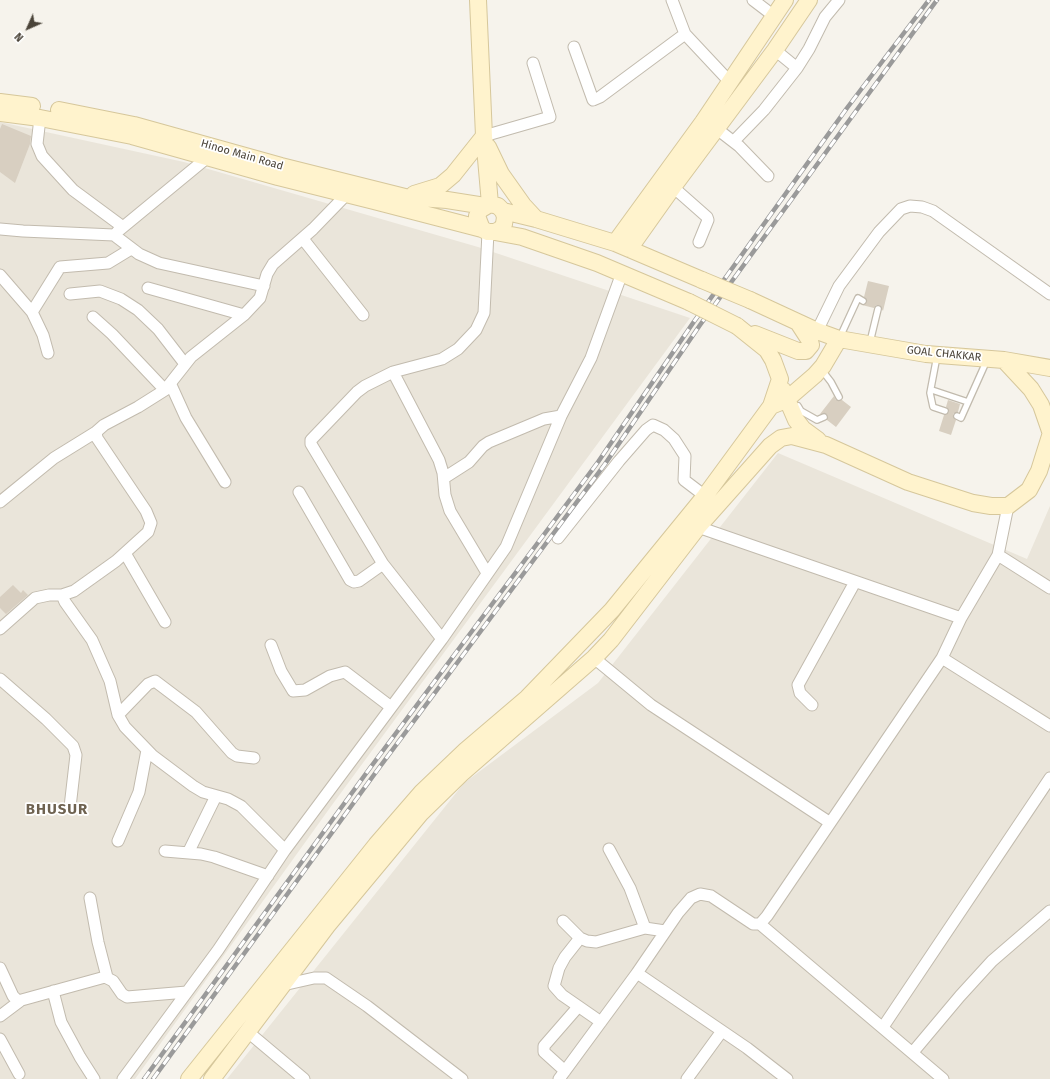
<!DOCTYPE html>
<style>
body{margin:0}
#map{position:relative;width:1050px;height:1079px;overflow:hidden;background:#f6f3ec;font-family:"Fira Sans",sans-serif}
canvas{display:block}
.north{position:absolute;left:8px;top:8px;width:40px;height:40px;-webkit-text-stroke:3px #fff;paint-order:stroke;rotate:225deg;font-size:11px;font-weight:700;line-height:16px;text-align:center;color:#4b4439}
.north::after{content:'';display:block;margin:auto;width:14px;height:18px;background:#4b4439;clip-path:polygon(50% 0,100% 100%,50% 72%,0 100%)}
</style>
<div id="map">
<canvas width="1050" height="1079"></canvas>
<div class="north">N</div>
</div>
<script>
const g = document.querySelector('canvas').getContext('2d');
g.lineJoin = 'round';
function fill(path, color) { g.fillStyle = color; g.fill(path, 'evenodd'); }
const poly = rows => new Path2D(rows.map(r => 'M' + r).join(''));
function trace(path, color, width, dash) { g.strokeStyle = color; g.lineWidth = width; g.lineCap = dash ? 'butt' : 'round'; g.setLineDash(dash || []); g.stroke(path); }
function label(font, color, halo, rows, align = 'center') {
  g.font = font + ' "Fira Sans",sans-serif'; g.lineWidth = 3.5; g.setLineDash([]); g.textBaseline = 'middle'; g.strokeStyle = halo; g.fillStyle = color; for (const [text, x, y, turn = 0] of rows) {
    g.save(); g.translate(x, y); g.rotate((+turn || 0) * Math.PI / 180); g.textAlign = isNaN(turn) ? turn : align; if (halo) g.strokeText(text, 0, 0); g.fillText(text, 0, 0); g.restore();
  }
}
const residential = poly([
 [0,122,184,162,478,247,690,318,332,805,135,1079,0,1079],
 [778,453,1027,559,1050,506,1050,1079,227,1079,464,783,598,683]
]);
const building = poly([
 [2,124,31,136,30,144,15,183,0,172,0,129],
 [868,281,889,286,883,311,879,305,876,305,874,308,862,305,867,301,864,297],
 [834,396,836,400,842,400,851,407,836,427,827,420,827,414,820,414],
 [948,400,960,404,958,412,953,414,956,420,951,435,939,431,944,415,949,412,946,407],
 [13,585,21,593,23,590,28,595,6,614,0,608,0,597]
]);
const lane = poly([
 [840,337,858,298,863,301],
 [870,342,878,309],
 [937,356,930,393,933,407,945,411],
 [821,369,831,382,839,397],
 [932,390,968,402],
 [798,406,801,411,817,420,824,417],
 [957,416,961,418,987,360]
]);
const street = poly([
 [672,0,685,34],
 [753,0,774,16],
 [574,47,593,100,600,97,685,34,729,81],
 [775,50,797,68],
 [40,118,37,144,42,156,73,190,123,227],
 [717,129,739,146,768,176],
 [484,136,550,117,533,63],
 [734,141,764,110,797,68,809,49,825,17,839,0],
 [673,187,707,217,708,220,699,242],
 [0,229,23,231,114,235,139,254,159,263,264,286],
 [117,232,208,157],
 [303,239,363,315],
 [0,275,32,312,43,335,48,353],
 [148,288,244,315],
 [70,294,100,291,121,299,138,310,158,329,185,364],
 [32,312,60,267,108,263,131,249],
 [93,317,112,334,165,390],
 [817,331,839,286,879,232,901,209,910,206,922,207,933,211,1050,294],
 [393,372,439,460,443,473,445,495,450,511,487,573],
 [171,385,186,418,225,482],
 [444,478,469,462,483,446,489,442,544,419,561,416],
 [299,492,350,580,354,582,359,581,383,564,311,444,311,440,357,392,365,386,393,372,442,359,458,349,476,330,484,313,488,232],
 [0,502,54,458,96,432],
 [698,527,961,618],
 [558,538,619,461,646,430,653,425,664,430,674,439,685,456,684,480,705,496],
 [125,553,165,622],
 [998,555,1050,588],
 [383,564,442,639],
 [62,595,65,602,92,640,110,681,118,715,125,727,153,756,193,786,203,792,228,799,241,806,285,850],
 [0,629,35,598,49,595,62,595,74,591,116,561,148,532,151,523,146,511,97,438,96,432,104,425,138,407,165,390,191,357,244,315,260,298,267,274,273,264,313,229,346,195],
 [271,645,281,671,293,691,305,690,330,676,345,672,391,707],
 [594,658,651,705,829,822],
 [942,658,1050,726],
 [0,679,46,719,73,746,76,755,70,807],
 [812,705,800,693,798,685,855,582],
 [118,715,148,684,155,681,196,712,232,753,237,756,254,758],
 [118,841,139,792,147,750],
 [609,849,630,888,645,928],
 [165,851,201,854,214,857,268,876],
 [188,853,216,796],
 [90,898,98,942,107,977],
 [563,921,580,938,587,941,596,942,645,928,665,931],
 [760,924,943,1079],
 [580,938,565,957,559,968,554,986,562,995,601,1022],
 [0,968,13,996,18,1001,105,977,113,981,122,994,127,997,187,992],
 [637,973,747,1048,787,1079],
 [283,985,314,978,326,978,367,1006,462,1079],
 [53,991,61,1022,80,1057,94,1079],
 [0,1016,20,1001],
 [883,1027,1050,778],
 [248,1032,304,1079],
 [0,1039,19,1074],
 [913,1052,960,996,992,961,1050,911],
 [565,1071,544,1052,544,1046,578,1007],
 [123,1079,218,950,285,850,442,639,506,547,561,416,591,358,622,273],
 [559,1079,637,973,678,913,691,898,700,894,711,896,753,924,760,924,767,916,942,658,961,618,998,555,1008,506],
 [687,1079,722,1031]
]);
const secondary = poly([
 [478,0,484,136,490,204],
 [0,102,32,106],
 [59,110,134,125,281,166,405,197,447,200,485,206],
 [0,113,40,118,132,136,278,177,374,201,482,229,488,232,495,232,501,229,504,224,505,217,503,211,498,206,490,204,480,210,477,216,482,229],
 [488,147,501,174,523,205,536,219],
 [414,194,440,186,453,175,484,136],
 [503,211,536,219,615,243,702,280],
 [495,232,522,237,597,263,689,302],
 [615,243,703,122,785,0],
 [629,249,673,187,775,50,809,0],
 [750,300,817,331,839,339,926,354,1004,360,1050,368],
 [755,334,798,351,806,351,811,345,810,341,799,324],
 [1004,360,1031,389,1041,405,1050,431],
 [783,390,796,420,803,429,818,440],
 [771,406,786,400,815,375,823,366,839,339],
 [189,1079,376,845,422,792,466,750,527,698,612,610,705,496,771,406,780,379,773,360,767,350,737,326],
 [212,1079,327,926,421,813,461,774,594,658,611,640,698,527,770,446,781,438,792,436,826,445,908,482,973,503,991,506,1008,506,1029,490,1039,471,1050,436]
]);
const rail = poly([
 [144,1079,370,768,598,462,693,323,847,108,929,0],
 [153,1079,376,772,605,464,700,325,937,0]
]);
const secondaryBridge = poly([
 [702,280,750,300],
 [689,302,737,326]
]);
const streetNames = [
 ["Hinoo Main Road",242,155,16],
 ["GOAL CHAKKAR",944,354,6]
];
const districtNames = [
 ["BHUSUR",57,810]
];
fill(residential, '#eae5da');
fill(building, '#d8cfc1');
trace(lane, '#c2bbae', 8);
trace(street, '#c2bbae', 13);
trace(secondary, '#d6c79b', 18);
trace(lane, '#fff', 5.5);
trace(street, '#fff', 11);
trace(secondary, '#fff3cd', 16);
trace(rail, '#9a9a9a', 4.5);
trace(rail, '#fff', 3, [9]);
trace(secondaryBridge, '#d6c79b', 18, []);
trace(secondaryBridge, '#fff3cd', 16);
label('11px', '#4b4439', '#fff', streetNames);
g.letterSpacing = '1px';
label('bold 15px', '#6e6250', '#fff', districtNames);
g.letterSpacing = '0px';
</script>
